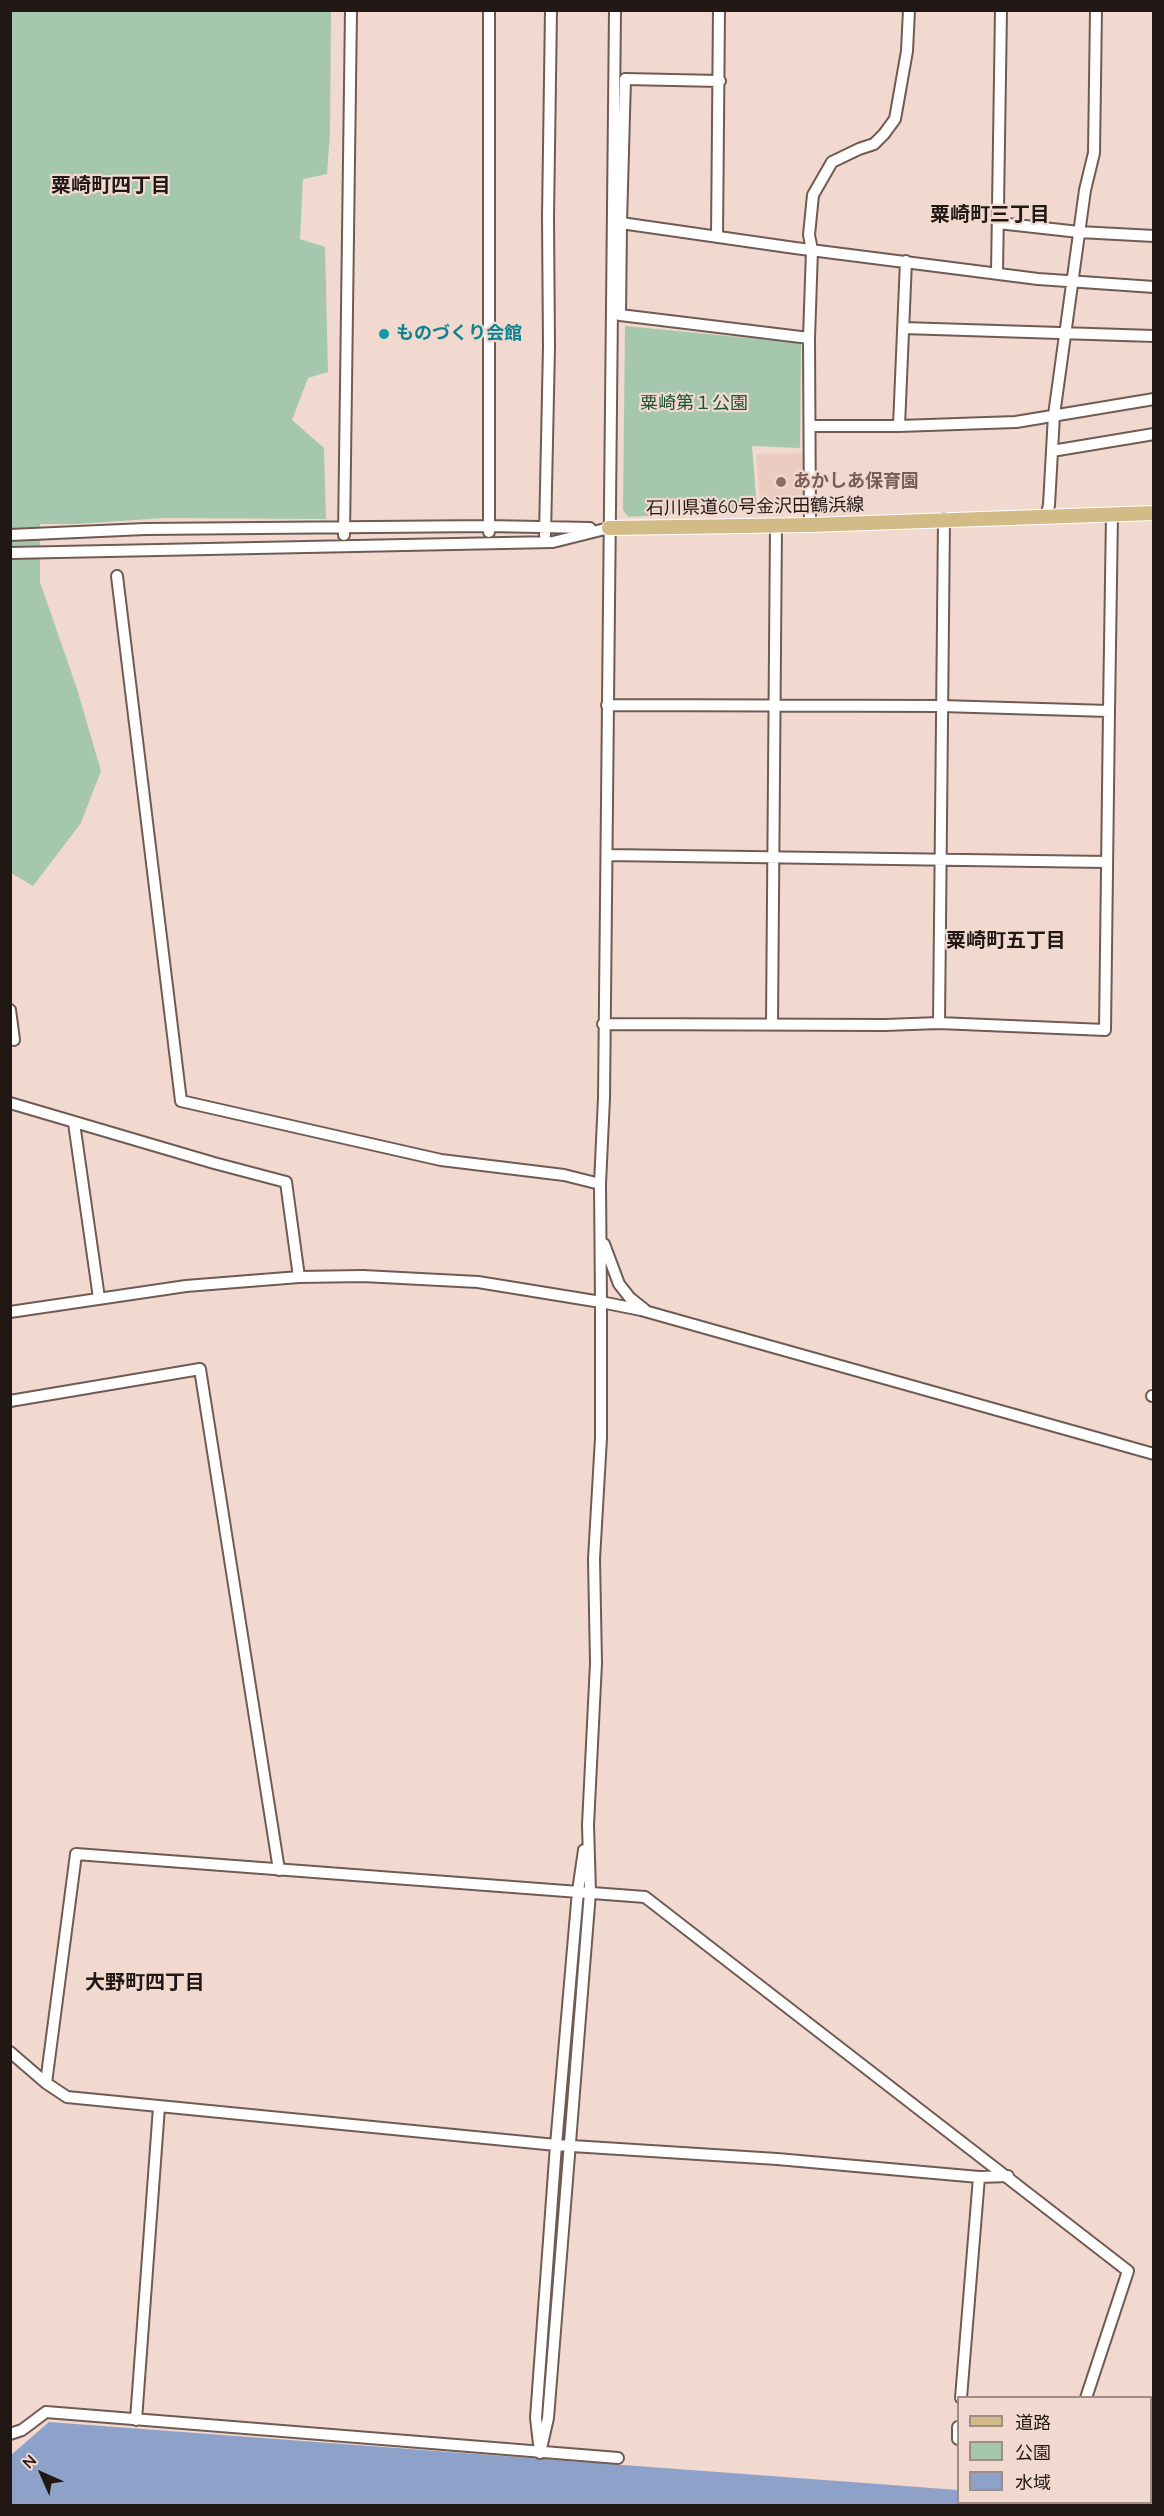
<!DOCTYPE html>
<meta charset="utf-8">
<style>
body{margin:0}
#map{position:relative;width:1164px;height:2516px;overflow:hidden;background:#f1d9cf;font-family:Quicksand,"Noto Sans JP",sans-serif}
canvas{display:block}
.frame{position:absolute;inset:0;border:12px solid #211815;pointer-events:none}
.legend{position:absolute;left:957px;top:2396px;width:195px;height:108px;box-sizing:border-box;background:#f1d9cf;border:2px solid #9e8c85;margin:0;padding:8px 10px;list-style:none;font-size:18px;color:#211815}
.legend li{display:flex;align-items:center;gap:12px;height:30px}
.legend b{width:30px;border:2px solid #9e8c85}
.north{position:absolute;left:12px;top:2444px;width:60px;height:60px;-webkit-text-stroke:4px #f1d9cf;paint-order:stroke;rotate:315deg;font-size:16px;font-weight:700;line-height:24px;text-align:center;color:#211815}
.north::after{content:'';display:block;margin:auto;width:21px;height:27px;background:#211815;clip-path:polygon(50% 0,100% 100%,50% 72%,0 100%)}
</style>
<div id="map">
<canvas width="1164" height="2516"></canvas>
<div class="frame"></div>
<ul class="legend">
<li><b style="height:8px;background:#d3bb88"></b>道路</li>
<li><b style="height:16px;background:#a4c7ad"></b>公園</li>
<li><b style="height:16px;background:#8ea2c9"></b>水域</li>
</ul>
<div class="north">N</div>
</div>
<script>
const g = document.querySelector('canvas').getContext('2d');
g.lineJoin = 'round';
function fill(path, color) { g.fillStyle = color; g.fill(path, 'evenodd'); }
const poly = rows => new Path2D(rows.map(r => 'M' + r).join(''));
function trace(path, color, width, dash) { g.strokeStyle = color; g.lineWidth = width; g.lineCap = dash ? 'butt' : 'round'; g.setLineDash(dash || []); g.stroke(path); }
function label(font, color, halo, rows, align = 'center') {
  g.font = font + ' Quicksand,"Noto Sans JP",sans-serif'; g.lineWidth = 4.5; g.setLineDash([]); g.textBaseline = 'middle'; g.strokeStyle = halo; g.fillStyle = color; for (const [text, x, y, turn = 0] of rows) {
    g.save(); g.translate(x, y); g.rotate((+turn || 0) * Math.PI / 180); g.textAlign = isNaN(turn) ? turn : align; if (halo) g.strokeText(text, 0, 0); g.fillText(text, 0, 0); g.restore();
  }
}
const built = poly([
 [803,453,806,511,761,513,756,454]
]);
const green = poly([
 [11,11,331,11,330,132,327,174,303,179,300,239,325,247,328,372,308,378,292,420,324,448,326,519,164,518,77,524,40,524,40,582,77,689,101,771,81,823,33,886,11,873],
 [625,326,801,343,800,448,752,446,757,510,628,517,623,510]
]);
const water = poly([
 [49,2422,958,2490,958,2502,1006,2503,1009,2505,11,2505,11,2455]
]);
const minor = poly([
 [615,10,604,1098,600,1184,601,1302,641,1310,1154,1454],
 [621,223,625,79,720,81],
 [998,223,1079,232,1154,236],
 [717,237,719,10],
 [997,273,1001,10],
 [903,328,1154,336],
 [809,338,620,315,621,223,795,248,1038,279,1154,287],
 [810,426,899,426,1016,422,1154,399],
 [899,426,906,261],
 [1052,451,1154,434],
 [1046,517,1049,505,1054,415,1085,190,1094,153,1096,10],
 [810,525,809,338,812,250,809,235,813,195,832,162,859,149,874,144,884,134,895,119,907,51,909,10],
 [489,532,489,10],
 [10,535,145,529,488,526,590,528],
 [344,535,351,10],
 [545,535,549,347,548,217,551,10],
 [10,553,553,542,609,528],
 [117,576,181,1101,441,1160,564,1175,600,1184],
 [607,705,941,706,1109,711,1112,514],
 [607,855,1107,862],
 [10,1010,14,1040],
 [772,1023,776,525],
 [939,1023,944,519],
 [603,1024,885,1025,939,1023,1105,1030,1109,711],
 [10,1103,214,1163,286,1182,299,1277],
 [74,1123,99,1298],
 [604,1244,619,1284,630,1298,645,1310],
 [10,1312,186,1286,299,1277,363,1276,478,1282,601,1302,601,1438,594,1559,596,1663,588,1825,590,1892,548,2418,540,2453],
 [1152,1396,1154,1396],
 [10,1401,200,1369,279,1870],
 [10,2052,46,2083,67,2097,556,2145,777,2159,979,2177,1008,2176],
 [46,2083,76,1854,645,1897,1128,2271,1086,2398],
 [961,2398,979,2177],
 [136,2420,159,2107],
 [10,2434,22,2430,46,2412,618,2458],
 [958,2439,958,2427],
 [539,2444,536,2418,556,2145,578,1891,584,1850]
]);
const major = poly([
 [609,528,810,525,1154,513]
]);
const markers = [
 [384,334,6,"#0f9aa8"],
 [781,482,6,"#8d6e63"]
];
const cultureNames = [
 ["ものづくり会館",396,334]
];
const parkNames = [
 ["粟崎第１公園",694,404]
];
const educationNames = [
 ["あかしあ保育園",793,482]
];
const streetNames = [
 ["石川県道60号金沢田鶴浜線",755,507,-1]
];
const neighbourhoodNames = [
 ["粟崎町四丁目",111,186],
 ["粟崎町三丁目",990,215],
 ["粟崎町五丁目",1006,941],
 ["大野町四丁目",145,1983]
];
fill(built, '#ecccc0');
fill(green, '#a4c7ad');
fill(water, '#8ea2c9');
trace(minor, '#705b53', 14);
trace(major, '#fff', 16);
trace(minor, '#fff', 10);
trace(major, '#d3bb88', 14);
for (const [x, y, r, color] of markers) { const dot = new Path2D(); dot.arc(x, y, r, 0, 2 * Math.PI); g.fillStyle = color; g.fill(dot); trace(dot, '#f1d9cf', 2); }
label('bold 18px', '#0d838f', '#f1d9cf', cultureNames, 'left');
label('18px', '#165730', '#f1d9cf', parkNames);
label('bold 18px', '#785e54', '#f1d9cf', educationNames, 'left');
label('18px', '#211815', '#f1d9cf', streetNames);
label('bold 20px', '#211815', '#f1d9cf', neighbourhoodNames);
</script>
